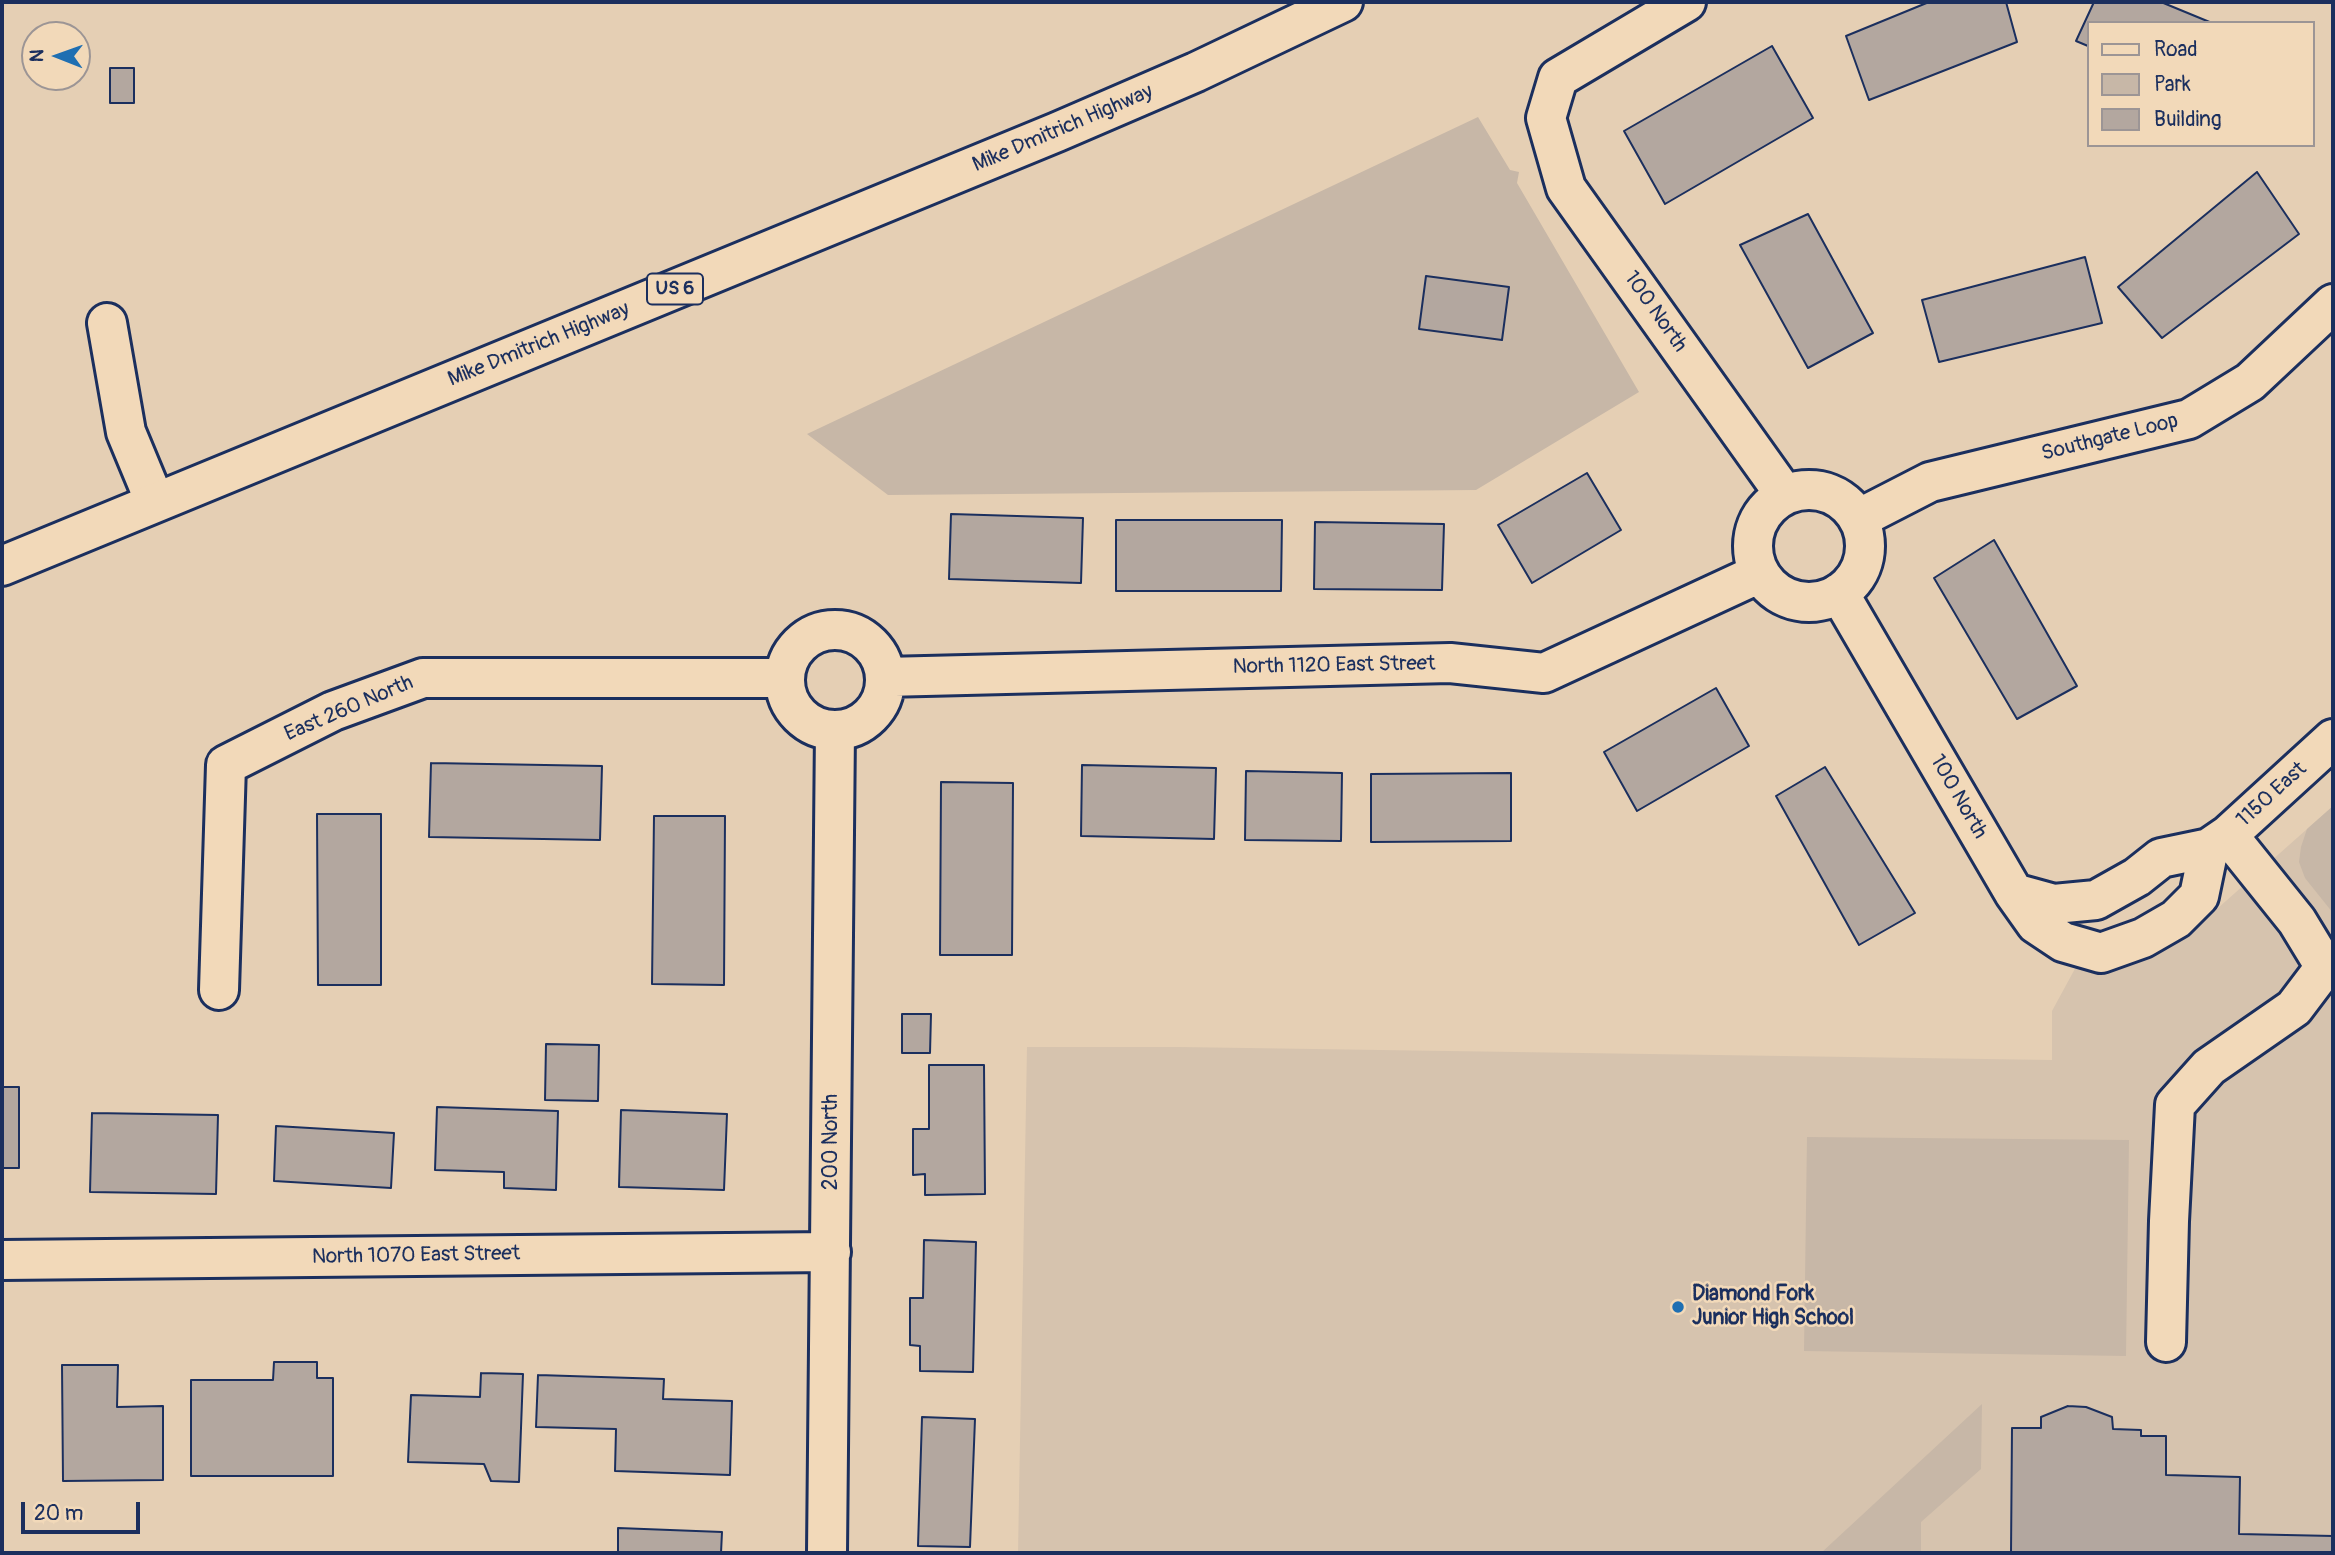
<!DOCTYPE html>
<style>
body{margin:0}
#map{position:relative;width:2335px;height:1555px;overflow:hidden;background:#e5cfb4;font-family:Pangolin,sans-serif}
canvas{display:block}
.frame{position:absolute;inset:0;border:4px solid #1b2f5e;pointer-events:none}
.legend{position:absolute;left:2087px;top:21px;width:228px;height:126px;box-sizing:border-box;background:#f2d9b9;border:2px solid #9c9595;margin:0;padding:9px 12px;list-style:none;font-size:21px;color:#1b2f5e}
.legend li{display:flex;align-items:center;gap:14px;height:35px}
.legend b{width:35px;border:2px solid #9c9595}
.north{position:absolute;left:21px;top:21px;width:70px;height:70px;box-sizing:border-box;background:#f2d9b9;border:2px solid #9c9595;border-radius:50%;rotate:271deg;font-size:19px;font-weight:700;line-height:28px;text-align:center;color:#1b2f5e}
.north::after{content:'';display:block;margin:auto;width:24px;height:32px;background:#1f6fb2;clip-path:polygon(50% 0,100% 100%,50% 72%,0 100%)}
.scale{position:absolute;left:21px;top:1502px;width:119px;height:32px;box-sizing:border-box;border:4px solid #1b2f5e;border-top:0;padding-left:9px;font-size:21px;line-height:24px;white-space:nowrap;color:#1b2f5e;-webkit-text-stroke:5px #f2d9b9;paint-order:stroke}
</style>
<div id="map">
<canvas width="2335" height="1555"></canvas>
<div class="frame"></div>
<ul class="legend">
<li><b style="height:9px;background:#f2d9b9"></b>Road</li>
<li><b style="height:19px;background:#c7b7a7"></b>Park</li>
<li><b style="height:19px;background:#b3a79f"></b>Building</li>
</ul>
<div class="north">N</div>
<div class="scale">20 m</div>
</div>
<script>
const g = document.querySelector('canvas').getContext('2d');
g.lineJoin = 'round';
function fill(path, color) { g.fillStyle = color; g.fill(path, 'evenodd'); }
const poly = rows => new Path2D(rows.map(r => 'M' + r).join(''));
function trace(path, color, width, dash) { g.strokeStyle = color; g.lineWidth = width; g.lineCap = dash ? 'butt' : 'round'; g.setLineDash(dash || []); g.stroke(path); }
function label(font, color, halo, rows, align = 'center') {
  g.font = font + ' Pangolin,sans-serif'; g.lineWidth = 5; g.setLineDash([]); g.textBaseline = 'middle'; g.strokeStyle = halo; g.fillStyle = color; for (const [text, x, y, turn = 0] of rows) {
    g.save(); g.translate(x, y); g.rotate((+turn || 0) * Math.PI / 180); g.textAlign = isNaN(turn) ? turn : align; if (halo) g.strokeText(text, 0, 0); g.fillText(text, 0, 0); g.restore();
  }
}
const built = poly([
 [2333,806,2333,1553,1018,1553,1027,1047,1179,1047,2052,1060,2052,1011,2077,965,2110,966,2136,962,2165,950,2191,932]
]);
const green = poly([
 [1478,117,1510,170,1519,172,1517,183,1639,392,1476,490,888,495,807,434],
 [2333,806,2333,913,2305,878,2299,862,2301,847,2307,829],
 [1807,1137,2129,1140,2126,1356,1804,1351],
 [1982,1404,1981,1469,1921,1522,1921,1553,1821,1553]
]);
const building = poly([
 [1929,2,2006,2,2017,42,1869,100,1846,36,1929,2],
 [2094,2,2161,2,2212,23,2088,23,2088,46,2076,41,2094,2],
 [1772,46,1813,118,1665,204,1624,131,1772,46],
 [110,68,134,68,134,103,110,103,110,68],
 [2257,172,2299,234,2162,338,2118,287,2257,172],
 [1808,214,1873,333,1808,368,1740,245,1808,214],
 [2085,257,2102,323,1939,362,1922,300,2085,257],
 [1426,276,1509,287,1502,340,1419,329,1426,276],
 [1587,473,1621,530,1532,583,1498,525,1587,473],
 [951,514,1083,518,1081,583,949,579,951,514],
 [1116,520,1282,520,1281,591,1116,591,1116,520],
 [1315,522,1444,524,1442,590,1314,589,1315,522],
 [1994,540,2077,686,2017,719,1934,578,1994,540],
 [1716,688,1749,746,1637,811,1604,752,1716,688],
 [431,763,602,766,600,840,429,837,431,763],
 [1082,765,1216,768,1214,839,1081,836,1082,765],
 [1825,767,1915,913,1859,945,1776,796,1825,767],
 [1246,771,1342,773,1341,841,1245,840,1246,771],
 [1511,773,1511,841,1371,842,1371,774,1511,773],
 [941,782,1013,783,1012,955,940,955,941,782],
 [317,814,381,814,381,985,318,985,317,814],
 [654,816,725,816,724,985,652,984,654,816],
 [902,1014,931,1014,930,1053,902,1053,902,1014],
 [546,1044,599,1045,598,1101,545,1100,546,1044],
 [929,1065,984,1065,985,1194,925,1195,925,1174,913,1175,913,1129,929,1129,929,1065],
 [2,1087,19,1087,19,1168,2,1168,2,1087],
 [437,1107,558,1111,556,1190,504,1188,504,1172,435,1170,437,1107],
 [621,1110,727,1114,724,1190,619,1187,621,1110],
 [92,1113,218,1115,216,1194,90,1192,92,1113],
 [276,1126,394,1133,391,1188,274,1181,276,1126],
 [924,1240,976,1242,973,1372,920,1371,920,1346,910,1345,910,1298,923,1298,924,1240],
 [274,1362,317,1362,317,1378,333,1378,333,1476,191,1476,191,1380,273,1380,274,1362],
 [62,1365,118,1365,117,1407,163,1406,163,1480,63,1481,62,1365],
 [481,1373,523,1374,519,1482,491,1481,484,1464,408,1462,411,1395,480,1397,481,1373],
 [538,1375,664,1379,663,1399,732,1401,730,1475,615,1471,616,1429,536,1427,538,1375],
 [2068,1406,2086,1407,2112,1417,2113,1429,2141,1430,2141,1436,2166,1436,2166,1475,2240,1477,2239,1534,2333,1536,2333,1553,2011,1553,2012,1428,2041,1428,2041,1417,2068,1406],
 [922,1417,975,1419,970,1547,918,1546,922,1417],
 [618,1528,722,1532,721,1553,618,1553,618,1528]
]);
const minor = poly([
 [1686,2,1558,78,1546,118,1566,188,1785,495],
 [107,323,126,432,155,502],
 '1753 546a56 56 0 1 1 112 0a56 56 0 1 1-112 0Z',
 [1858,519,1930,482,2189,419,2250,382,2333,304],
 [1839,593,2014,893,2036,924,2063,942,2101,953,2143,938,2176,919,2199,896,2209,848],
 '785 680a50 50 0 1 1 100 0a50 50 0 1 1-100 0Z',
 [885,677,1450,663,1544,673,1760,573],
 [2228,835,2297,921,2325,967],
 [2014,893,2054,904,2096,900,2137,877,2161,858,2209,848,2228,835,2333,739],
 [219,990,226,765,333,711,423,678,785,678],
 [2,1260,831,1252],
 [2166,1342,2169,1221,2175,1105,2209,1067,2294,1008,2325,967,2333,967],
 [827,1553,835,730]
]);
const highway = poly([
 [2,566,1057,132,1196,72,1343,2]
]);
const markers = [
 [1678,1307,7,"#1f6fb2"]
];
const shields = [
 [675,289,56]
];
const shieldNames = [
 ["US 6",675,289]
];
const streetNames = [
 ["Mike Dmitrich Highway",1063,129,-23],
 ["100 North",1655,312,55],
 ["Mike Dmitrich Highway",539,345,-22],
 ["Southgate Loop",2110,438,-14],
 ["North 1120 East Street",1334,666,-1],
 ["East 260 North",349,709,-23],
 ["1150 East",2272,795,-42],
 ["100 North",1958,797,60],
 ["200 North",832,1142,-90],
 ["North 1070 East Street",416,1256,-1]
];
const poiNames = [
 ["Diamond Fork",1692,1295],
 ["Junior High School",1692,1319]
];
fill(built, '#d6c3ae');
fill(green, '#c7b7a7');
fill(building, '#b3a79f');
trace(building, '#1b2f5e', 2);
trace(minor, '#1b2f5e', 44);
trace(highway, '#1b2f5e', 44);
trace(minor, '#f2d9b9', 38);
trace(highway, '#f2d9b9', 38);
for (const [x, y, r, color] of markers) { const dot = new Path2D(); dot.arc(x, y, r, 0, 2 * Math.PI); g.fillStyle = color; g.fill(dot); trace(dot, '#f2d9b9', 2.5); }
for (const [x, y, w] of shields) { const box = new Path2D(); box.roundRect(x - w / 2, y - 15.5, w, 31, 5); g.fillStyle = '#f2d9b9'; g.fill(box); trace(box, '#1b2f5e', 2); }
label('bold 19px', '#1b2f5e', null, shieldNames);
label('21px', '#1b2f5e', '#f2d9b9', streetNames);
label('bold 21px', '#1b2f5e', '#f2d9b9', poiNames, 'left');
</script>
